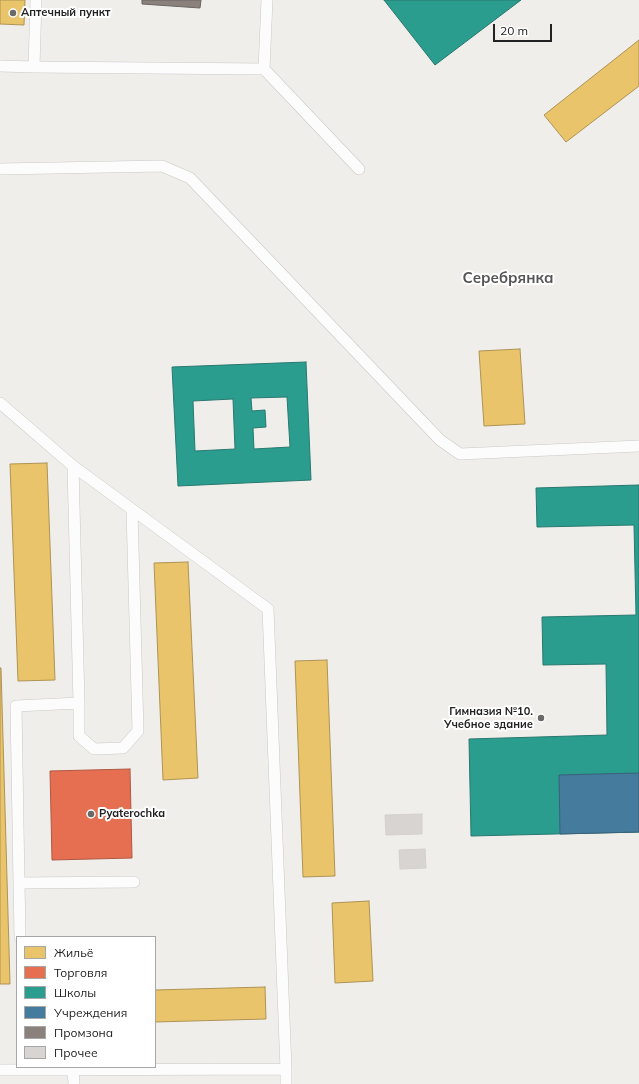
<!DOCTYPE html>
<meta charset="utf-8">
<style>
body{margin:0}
#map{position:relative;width:639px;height:1084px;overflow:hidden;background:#f0eeeb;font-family:Mulish,sans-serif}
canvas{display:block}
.legend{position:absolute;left:16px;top:936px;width:140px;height:132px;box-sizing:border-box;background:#fff;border:1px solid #a7a7a7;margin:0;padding:5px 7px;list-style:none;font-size:12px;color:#222}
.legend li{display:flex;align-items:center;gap:8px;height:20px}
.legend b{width:20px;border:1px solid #a7a7a7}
.scale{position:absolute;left:493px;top:24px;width:59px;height:18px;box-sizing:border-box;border:2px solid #222;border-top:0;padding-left:5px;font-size:12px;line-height:14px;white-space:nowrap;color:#222;-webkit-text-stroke:3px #fff;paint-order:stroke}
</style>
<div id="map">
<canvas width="639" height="1084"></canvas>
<ul class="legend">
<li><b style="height:11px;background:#e9c46a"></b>Жильё</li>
<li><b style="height:11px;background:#e76f51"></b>Торговля</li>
<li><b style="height:11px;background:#2a9d8f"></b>Школы</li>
<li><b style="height:11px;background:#457b9d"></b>Учреждения</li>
<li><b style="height:11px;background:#8a817c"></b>Промзона</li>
<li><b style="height:11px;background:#d7d4d2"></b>Прочее</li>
</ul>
<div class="scale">20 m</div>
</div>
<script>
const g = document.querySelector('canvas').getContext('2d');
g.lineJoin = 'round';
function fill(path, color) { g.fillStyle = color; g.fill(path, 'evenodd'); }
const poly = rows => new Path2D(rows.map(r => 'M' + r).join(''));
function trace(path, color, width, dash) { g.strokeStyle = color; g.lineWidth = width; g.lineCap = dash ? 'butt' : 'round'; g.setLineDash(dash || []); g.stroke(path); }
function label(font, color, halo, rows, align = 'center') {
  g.font = font + ' Mulish,sans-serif'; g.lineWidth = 4; g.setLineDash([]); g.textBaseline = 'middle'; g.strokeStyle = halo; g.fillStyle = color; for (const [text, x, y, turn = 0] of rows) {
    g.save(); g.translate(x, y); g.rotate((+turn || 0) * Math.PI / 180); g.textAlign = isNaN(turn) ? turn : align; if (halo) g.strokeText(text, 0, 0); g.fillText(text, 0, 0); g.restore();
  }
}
const homes = poly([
 [0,0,25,0,24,25,0,24,0,0],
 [639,40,639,86,566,142,544,115,639,40],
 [520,349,525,424,484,426,479,351,520,349],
 [47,463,55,680,18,681,10,464,47,463],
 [188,562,198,778,163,780,154,563,188,562],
 [327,660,335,876,303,877,295,661,327,660],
 [0,668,1,668,10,984,0,984,0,668],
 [369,901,373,981,335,983,332,903,369,901],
 [265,987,266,1019,155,1022,155,990,265,987]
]);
const shops = poly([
 [130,769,132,858,52,860,50,771,130,769]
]);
const schools = poly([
 [384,0,521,0,435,65,384,0],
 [306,362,311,480,178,486,172,367,306,362],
 [287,397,290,447,254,449,253,428,266,427,265,410,252,411,251,398,287,397],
 [233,399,235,449,195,451,193,401,233,399],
 [639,485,639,832,471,836,469,739,607,735,606,664,543,665,542,617,636,615,634,525,537,527,536,488,639,485]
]);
const public = poly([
 [639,773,639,832,560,834,559,775,639,773]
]);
const industry = poly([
 [142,0,201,0,200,8,142,4,142,0]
]);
const building = poly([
 [422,814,422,834,386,835,385,815,422,814],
 [425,849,426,868,400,869,399,850,425,849]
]);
const service = poly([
 [0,66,34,67,36,0],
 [34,67,264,69,267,0],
 [264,69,359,169],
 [0,169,162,166,190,178,440,440,460,454,639,446],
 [0,403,73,466,268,609,286,1069,0,1070],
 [79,703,79,736,94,749,123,748,138,731,132,510],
 [19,883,16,706,79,703,73,466],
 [20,937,19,883,134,882],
 [286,1069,286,1084],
 [73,1070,74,1084]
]);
const markers = [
 [13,13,4,"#6a6968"],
 [541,718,4,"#6a6968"],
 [91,814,4,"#6a6968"]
];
const poiNames = [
 ["Аптечный пункт",21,13],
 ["Гимназия №10.",533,712,"right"],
 ["Учебное здание",533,725,"right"],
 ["Pyaterochka",99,814]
];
const districtNames = [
 ["Серебрянка",508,278]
];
fill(homes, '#e9c46a');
trace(homes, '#ad9354', 1);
fill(shops, '#e76f51');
trace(shops, '#ac5843', 1);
fill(schools, '#2a9d8f');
trace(schools, '#28786e', 1);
fill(public, '#457b9d');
trace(public, '#3a6078', 1);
fill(industry, '#8a817c');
trace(industry, '#6b6461', 1);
fill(building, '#d7d4d2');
trace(building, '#d3d0cc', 1);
trace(service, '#c9c8c7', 12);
trace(service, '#fdfcfc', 11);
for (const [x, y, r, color] of markers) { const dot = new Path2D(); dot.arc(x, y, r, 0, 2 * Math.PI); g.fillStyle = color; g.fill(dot); trace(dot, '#fff', 1.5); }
label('bold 11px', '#222', '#fff', poiNames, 'left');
label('bold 15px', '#555', '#fff', districtNames);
</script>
